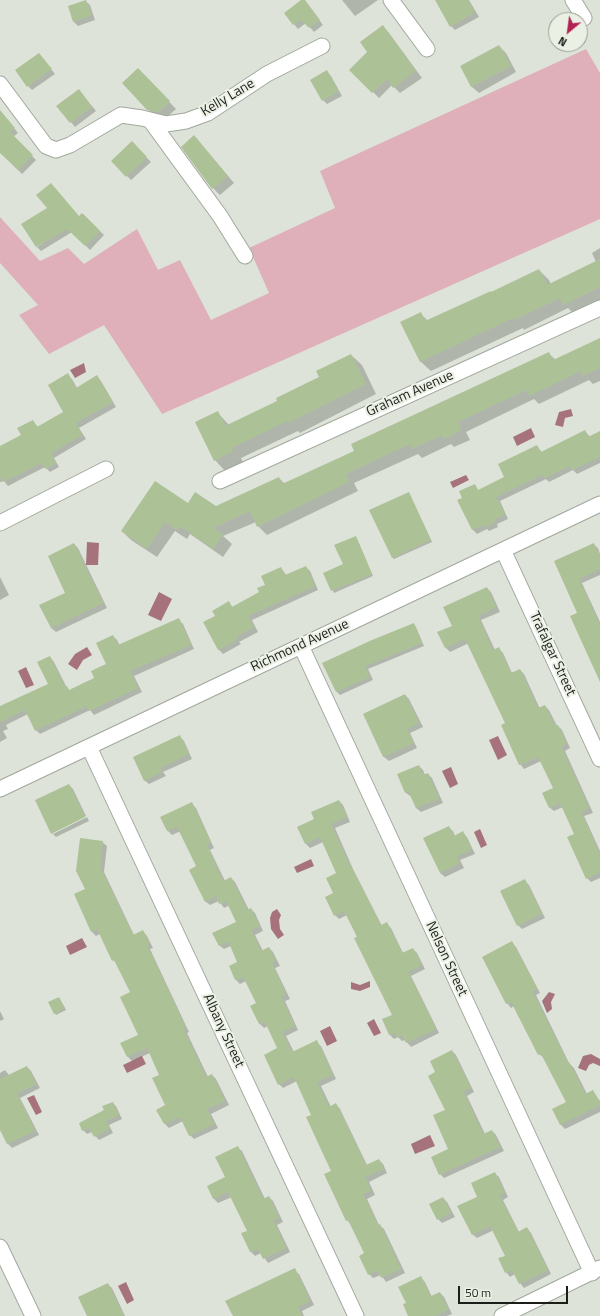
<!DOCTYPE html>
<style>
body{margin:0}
#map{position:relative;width:600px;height:1316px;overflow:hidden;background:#dde3d8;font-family:"Titillium Web",sans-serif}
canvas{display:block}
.north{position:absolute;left:548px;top:12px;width:40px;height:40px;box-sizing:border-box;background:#ebf0e5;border:1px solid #989c93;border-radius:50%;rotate:209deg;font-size:11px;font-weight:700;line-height:16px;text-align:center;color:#1b1d19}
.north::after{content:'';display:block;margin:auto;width:14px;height:18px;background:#b12254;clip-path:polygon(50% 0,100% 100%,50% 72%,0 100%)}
.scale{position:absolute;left:458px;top:1286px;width:110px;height:18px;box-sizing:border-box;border:2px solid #1b1d19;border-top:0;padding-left:5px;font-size:12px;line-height:14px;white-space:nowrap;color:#1b1d19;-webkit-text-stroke:3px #ebf0e5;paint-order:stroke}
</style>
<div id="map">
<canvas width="600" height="1316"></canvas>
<div class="north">N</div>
<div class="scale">50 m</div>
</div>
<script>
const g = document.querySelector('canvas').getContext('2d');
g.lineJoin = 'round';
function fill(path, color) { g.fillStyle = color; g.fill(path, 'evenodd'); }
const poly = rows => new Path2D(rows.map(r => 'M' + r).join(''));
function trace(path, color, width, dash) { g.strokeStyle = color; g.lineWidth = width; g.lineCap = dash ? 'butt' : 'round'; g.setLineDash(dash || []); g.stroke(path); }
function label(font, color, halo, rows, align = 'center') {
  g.font = font + ' "Titillium Web",sans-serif'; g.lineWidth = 4; g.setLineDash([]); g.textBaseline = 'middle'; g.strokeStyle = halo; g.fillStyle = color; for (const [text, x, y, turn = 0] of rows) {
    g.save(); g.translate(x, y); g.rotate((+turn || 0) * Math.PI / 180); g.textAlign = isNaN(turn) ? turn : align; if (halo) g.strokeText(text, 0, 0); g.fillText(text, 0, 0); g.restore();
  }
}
const green = poly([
 [586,49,600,73,600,219,162,414,104,325,49,354,19,315,38,305,0,263,0,217,40,261,68,248,84,264,137,229,158,270,180,260,211,320,269,293,249,248,335,208,320,171]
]);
const water = poly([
 [84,363,86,372,75,378,70,370],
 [571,409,573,416,565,418,563,427,555,425,559,412],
 [531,428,535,437,517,446,513,437],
 [466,475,469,480,453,488,450,482],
 [87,542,99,543,98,565,86,565],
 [159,592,172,599,161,621,148,615],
 [87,647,92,655,83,660,77,670,68,664,75,654],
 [26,667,34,685,26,688,18,671],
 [498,736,507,755,498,760,489,740],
 [451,767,458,784,450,788,442,771],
 [480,829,487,845,481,848,474,832],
 [311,859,314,866,297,873,294,867],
 [277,909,281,915,279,920,280,929,284,935,278,939,271,929,270,918,272,912],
 [82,938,87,947,70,955,66,946],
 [370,981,370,987,360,991,351,989,351,982,360,985],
 [549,992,555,994,551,1002,552,1009,547,1013,542,1001],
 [374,1019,381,1033,374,1036,367,1023],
 [330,1026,337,1041,327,1046,320,1031],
 [591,1054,600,1059,600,1066,593,1063,589,1065,586,1071,578,1068,583,1056],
 [142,1056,146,1064,127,1073,123,1065],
 [34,1095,42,1112,36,1115,27,1098],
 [430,1135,435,1146,415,1154,411,1144],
 [126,1282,134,1300,127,1304,118,1286]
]);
const shadow = poly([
 [303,0,307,4,323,25,314,32,306,23,298,29,285,13],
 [342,0,378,0,355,16],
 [439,0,469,0,479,17,455,30,451,26],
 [85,1,90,5,95,20,78,26,74,22],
 [383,27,389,33,422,78,400,93,392,85,379,98,351,70,368,52],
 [499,46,506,53,516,72,479,93,472,87,461,67],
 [39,54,55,74,32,90,28,86],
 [138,69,176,109,166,118,155,116,123,83],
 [327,72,331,76,342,96,327,104,323,100],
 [83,95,96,111,75,127,58,106],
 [0,118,7,119,18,133,13,137,36,160,22,174,0,152],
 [132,143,151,162,131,180,113,161],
 [200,143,234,183,220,195,213,188,182,147],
 [83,214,104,235,90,250,72,232,41,251,37,247],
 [600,248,600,302,574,314,568,308,524,330,523,328,431,371,421,362,402,322,420,313,428,321,492,293,539,270,549,280,551,284,596,262,592,253],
 [600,339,600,381,593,384,589,380,539,404,534,399,466,432,470,440,454,447,451,444,422,458,418,454,354,483,358,491,267,535,258,526,256,522,223,536,232,544,223,557,190,534,187,539,175,531,157,557,131,540,122,531,188,504,216,507,279,478,285,484,355,451,548,353,556,360],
 [351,355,362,365,376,394,300,433,298,431,241,458,243,462,225,471,215,460,217,412,229,425,279,401,320,378],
 [67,375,72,379,77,388,97,377,101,381,116,407,79,428,86,439,54,458,59,467,50,472,45,467,8,486,4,481,0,482,0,448,23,436,33,421,38,427,64,412],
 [585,431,590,437,600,432,600,463,577,474,573,470,549,482,546,479,500,501,508,519,497,524,498,527,489,531,487,529,477,534,473,530,464,498,474,485,479,491,506,478,537,447,542,452],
 [409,493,432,542,394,559,392,557],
 [357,539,373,576,334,593,324,574,344,565],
 [74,544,78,548,107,608,56,632,51,628,67,593],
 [593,544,598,548,600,554,600,575,582,583,600,622,600,680,579,614,555,561],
 [306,567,310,571,318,590,252,620,258,632,239,642,241,644,223,654,219,650,204,623,216,616,228,603,233,607,260,593,281,568,287,576],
 [0,577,9,595,0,600],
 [487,588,491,592,500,612,481,620,495,650,498,648,503,653,512,673,520,670,524,674,540,709,545,706,549,710,557,726,558,726,562,730,570,748,565,751,593,813,584,816,600,851,600,878,591,882,587,878,576,835,563,807,554,811,549,807,554,789,541,761,524,769,520,764,506,724,469,643,450,652,446,648,453,626],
 [179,620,183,624,194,649,134,676,142,692,94,715,90,710,40,734,36,730,28,714,6,725,8,729,3,731,7,738,0,742,0,708,49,685,50,657,54,662,67,688,70,691,95,679,107,664,113,636,117,640,120,646],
 [413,624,416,627,424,646,368,669,373,680,340,695,337,692,324,663],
 [405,695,409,699,423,727,410,733,417,748,389,761,384,757,364,714],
 [180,737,184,741,192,759,163,772,166,776,149,784,144,780],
 [419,766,423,770,425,775,428,774,432,778,443,803,421,812,416,808,411,796,410,796,405,792],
 [69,785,73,789,86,816,52,832],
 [339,801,343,805,350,822,335,828,353,869,382,926,387,924,391,928,403,953,413,949,417,953,425,969,411,976,439,1033,411,1047,405,1040,402,1041,398,1037,394,1039,390,1035,393,1015,358,937,347,915,339,919,335,915,335,893,337,874,323,842,310,848,306,844,316,820],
 [192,804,196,808,214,848,210,850,225,881,231,878,235,882,249,910,251,909,255,913,263,931,255,935,263,951,269,948,273,952,280,966,275,968,290,999,285,1001,298,1030,286,1036,294,1052,316,1042,321,1046,336,1079,321,1086,331,1107,336,1104,340,1109,367,1165,379,1160,383,1164,387,1173,369,1182,375,1195,367,1199,379,1225,384,1229,405,1273,386,1282,381,1275,373,1278,369,1274,366,1254,351,1224,347,1220,332,1171,313,1115,297,1081,283,1088,279,1084,279,1049,268,1026,264,1028,260,1024,252,1006,257,1004,246,981,240,984,236,980,230,966,239,962,231,946,224,949,219,945,238,922,230,905,224,908,219,901,210,905,205,901,197,867,181,831,172,835,168,831,161,818],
 [87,817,89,821,56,837,53,834],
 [448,827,453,831,455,836,463,833,467,837,475,854,460,860,464,868,445,877,440,873],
 [102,842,107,846,104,872,134,935,143,931,147,936,153,948,150,949,189,1032,187,1033,208,1077,212,1075,216,1079,229,1105,211,1114,218,1128,194,1139,190,1135,183,1121,169,1128,165,1124,158,1110,166,1106,161,1075,150,1053,132,1061,128,1057,122,1044,139,1036,131,993,118,965,113,960,100,934,96,936,92,932,86,889],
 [524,880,529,885,545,918,522,929,518,925],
 [512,943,516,947,540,993,536,995,569,1063,574,1068,587,1094,593,1091,600,1101,600,1112,565,1129,561,1125,553,1109,567,1103,544,1058,539,1054,514,1006,511,1008,507,1003],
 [59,998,66,1010,56,1015,55,1013],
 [0,1011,4,1019,0,1021],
 [452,1051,456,1055,474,1092,467,1096,485,1134,492,1131,496,1135,504,1151,444,1178,440,1174,450,1150,446,1110,436,1073],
 [27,1067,31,1071,40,1088,20,1098,39,1135,12,1148,8,1144,0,1128,0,1073,5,1070,9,1075],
 [112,1103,116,1106,122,1119,109,1125,113,1133,99,1140,92,1132,87,1134,83,1130,80,1124,105,1110],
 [237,1147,242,1151,265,1199,269,1197,273,1201,283,1222,277,1225,290,1252,268,1263,261,1253,255,1256,251,1252,243,1234,248,1231,232,1197,218,1203,214,1199,208,1186,226,1178],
 [494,1173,499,1177,508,1197,503,1200,519,1232,527,1228,531,1233,551,1274,524,1288,520,1283,515,1274,510,1277,506,1272,506,1256,494,1230,477,1238,472,1234,479,1197],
 [443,1198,447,1202,455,1217,442,1223,438,1219],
 [294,1270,299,1274,314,1305,302,1311,304,1316,234,1316],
 [421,1278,425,1282,432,1297,440,1293,444,1297,452,1314,447,1316,409,1316,407,1303],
 [107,1284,112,1288,125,1316,88,1316]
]);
const building = poly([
 [86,0,92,15,73,22,68,6],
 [301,0,305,0,320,20,309,28,301,20,293,25,284,13],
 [435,0,468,0,475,12,450,27],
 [383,25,416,71,393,88,387,79,372,93,349,70,367,52,360,42],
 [499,45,511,66,471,87,460,66],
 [39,53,52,69,27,87,15,70],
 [138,68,170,101,159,112,147,110,122,83],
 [327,70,339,91,322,101,310,80],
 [79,89,92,107,70,123,56,106],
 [0,110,15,128,10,132,33,155,18,170,0,153],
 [194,135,228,176,212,189,181,147],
 [132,141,147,157,126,177,111,161],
 [51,183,79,216,82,213,100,231,85,246,67,229,36,247,21,224,47,208,36,195],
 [600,259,600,287,563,305,560,298,514,320,513,318,420,362,400,322,421,312,425,321,491,291,491,292,539,269,547,285],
 [600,338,600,368,583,376,581,371,529,396,526,390,458,422,461,430,444,439,442,435,412,449,410,444,346,474,349,482,257,527,250,511,213,528,223,535,213,549,180,526,177,530,165,522,147,549,121,531,155,481,188,503,195,492,216,506,279,477,282,484,354,451,351,444,549,352,553,360],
 [351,354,366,384,288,423,287,421,232,448,233,451,214,461,195,422,218,411,225,426,277,401,276,398,319,377,316,371],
 [68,373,76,388,97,375,113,402,76,423,82,435,51,453,56,463,45,469,42,463,3,482,0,476,0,446,21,435,17,428,33,420,37,427,63,412,48,385],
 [585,430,588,437,600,431,600,457,572,470,570,466,544,478,542,475,496,497,505,514,494,520,495,522,484,528,483,525,472,530,457,500,462,498,459,491,475,484,478,490,504,477,498,464,537,445,541,452],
 [409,492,431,540,392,558,369,510],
 [356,536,372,574,331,591,323,573,343,564,334,545],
 [74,543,103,603,51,628,39,605,65,593,48,556],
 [594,543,600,557,600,569,579,579,600,626,600,682,570,616,577,613,554,561],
 [306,566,315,586,248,616,254,627,236,637,237,640,218,650,203,622,215,616,212,611,229,601,232,607,259,592,257,588,265,585,261,576,281,567,285,575],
 [487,587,496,607,478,616,493,650,499,647,511,673,520,669,538,708,545,705,555,726,558,725,567,744,561,746,589,808,581,812,600,854,600,872,586,879,567,837,574,834,560,803,549,808,542,793,553,788,538,757,519,765,501,725,505,723,465,639,445,648,437,632,452,626,443,607],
 [179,618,191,645,130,671,138,688,89,711,87,706,35,731,25,710,0,722,0,706,48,684,37,662,50,656,65,687,67,686,69,690,94,678,91,671,106,664,96,643,113,635,118,645],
 [414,623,422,643,365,666,370,677,336,692,322,663,372,640],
 [405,694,419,723,407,729,414,743,383,757,363,714],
 [180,735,189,754,160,768,162,772,144,781,133,757],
 [419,765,423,775,428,773,439,799,416,808,408,791,405,793,397,774],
 [69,784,85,817,51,834,35,800],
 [339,800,347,817,331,824,350,866,351,866,381,925,387,922,402,953,413,948,422,965,408,972,436,1029,406,1043,402,1035,397,1038,395,1033,389,1035,382,1019,392,1015,354,938,357,937,344,911,334,916,325,897,333,893,326,878,336,873,320,837,305,844,297,827,314,819,311,812],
 [192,802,211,843,207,845,223,881,231,877,247,910,251,908,260,926,251,930,261,951,269,947,276,961,272,963,286,994,281,997,295,1026,282,1032,292,1052,317,1040,333,1075,317,1082,329,1107,336,1103,366,1165,379,1159,384,1169,365,1177,371,1191,363,1194,378,1225,380,1224,401,1269,381,1278,378,1270,368,1275,359,1256,364,1253,348,1220,346,1221,324,1174,331,1171,306,1117,311,1115,294,1077,278,1085,264,1055,277,1048,265,1022,259,1024,250,1006,256,1003,243,977,235,980,229,966,237,962,228,941,219,946,212,933,236,922,226,901,219,904,216,896,205,902,189,870,196,866,177,827,167,831,160,817],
 [449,826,454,836,463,831,472,849,457,856,460,863,440,873,423,838],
 [80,838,103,841,100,867,133,935,143,930,149,943,147,945,186,1028,183,1029,206,1077,212,1074,225,1101,207,1109,214,1124,189,1136,180,1117,164,1124,156,1110,165,1105,152,1078,159,1075,147,1048,127,1057,120,1043,138,1035,120,997,130,992,114,960,112,961,97,929,91,932,74,894,85,889,76,871],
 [525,879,542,914,517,926,500,891],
 [512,941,537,988,532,991,568,1063,569,1062,585,1094,593,1090,600,1103,600,1105,560,1125,552,1109,566,1102,541,1054,538,1055,511,1002,506,1004,482,957],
 [59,997,65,1008,54,1014,48,1002],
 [452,1050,471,1088,463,1091,483,1134,492,1130,500,1147,439,1175,431,1157,448,1149,433,1115,445,1110,428,1076,435,1072,430,1061],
 [27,1066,36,1084,17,1093,35,1131,7,1144,0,1130,0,1079],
 [113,1102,119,1115,106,1121,110,1129,94,1137,89,1128,82,1131,79,1123,104,1110,102,1106],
 [238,1146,263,1199,269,1196,279,1218,273,1220,286,1248,263,1259,258,1249,250,1252,241,1233,247,1231,228,1192,213,1199,207,1186,225,1177,215,1157],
 [495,1172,505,1193,499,1195,518,1232,527,1227,548,1270,519,1284,512,1270,505,1273,498,1258,505,1256,490,1226,472,1235,457,1206,477,1197,471,1183],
 [443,1197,451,1213,437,1220,429,1204],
 [295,1268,310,1301,298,1307,302,1316,233,1316,225,1301],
 [421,1276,431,1296,440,1292,448,1310,434,1316,408,1316,403,1304,406,1303,398,1287],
 [108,1283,124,1316,87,1316,78,1297]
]);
const minor = poly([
 [391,0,427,49],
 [573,0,584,18],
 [0,84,46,146,56,150,70,145,121,115,142,118,166,124,186,121,208,113,267,74,322,46],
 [150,120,220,216,245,256],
 [220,481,600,308],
 [0,523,106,469],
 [503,550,600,759],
 [301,646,592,1273],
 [89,747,356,1316],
 [0,789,600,504],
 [0,1247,33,1316],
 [502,1316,600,1268]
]);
const streetNames = [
 ["Kelly Lane",228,98,-31],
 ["Graham Avenue",410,394,-24],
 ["Richmond Avenue",300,646,-25],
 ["Trafalgar Street",552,654,65],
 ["Nelson Street",446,959,65],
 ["Albany Street",223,1031,65]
];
fill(green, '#dfb0b9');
fill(water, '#a6737d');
fill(shadow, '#0003');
fill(building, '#acc296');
trace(minor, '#a2a89d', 17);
trace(minor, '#fff', 15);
label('14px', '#1b1d19', '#ebf0e5', streetNames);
</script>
